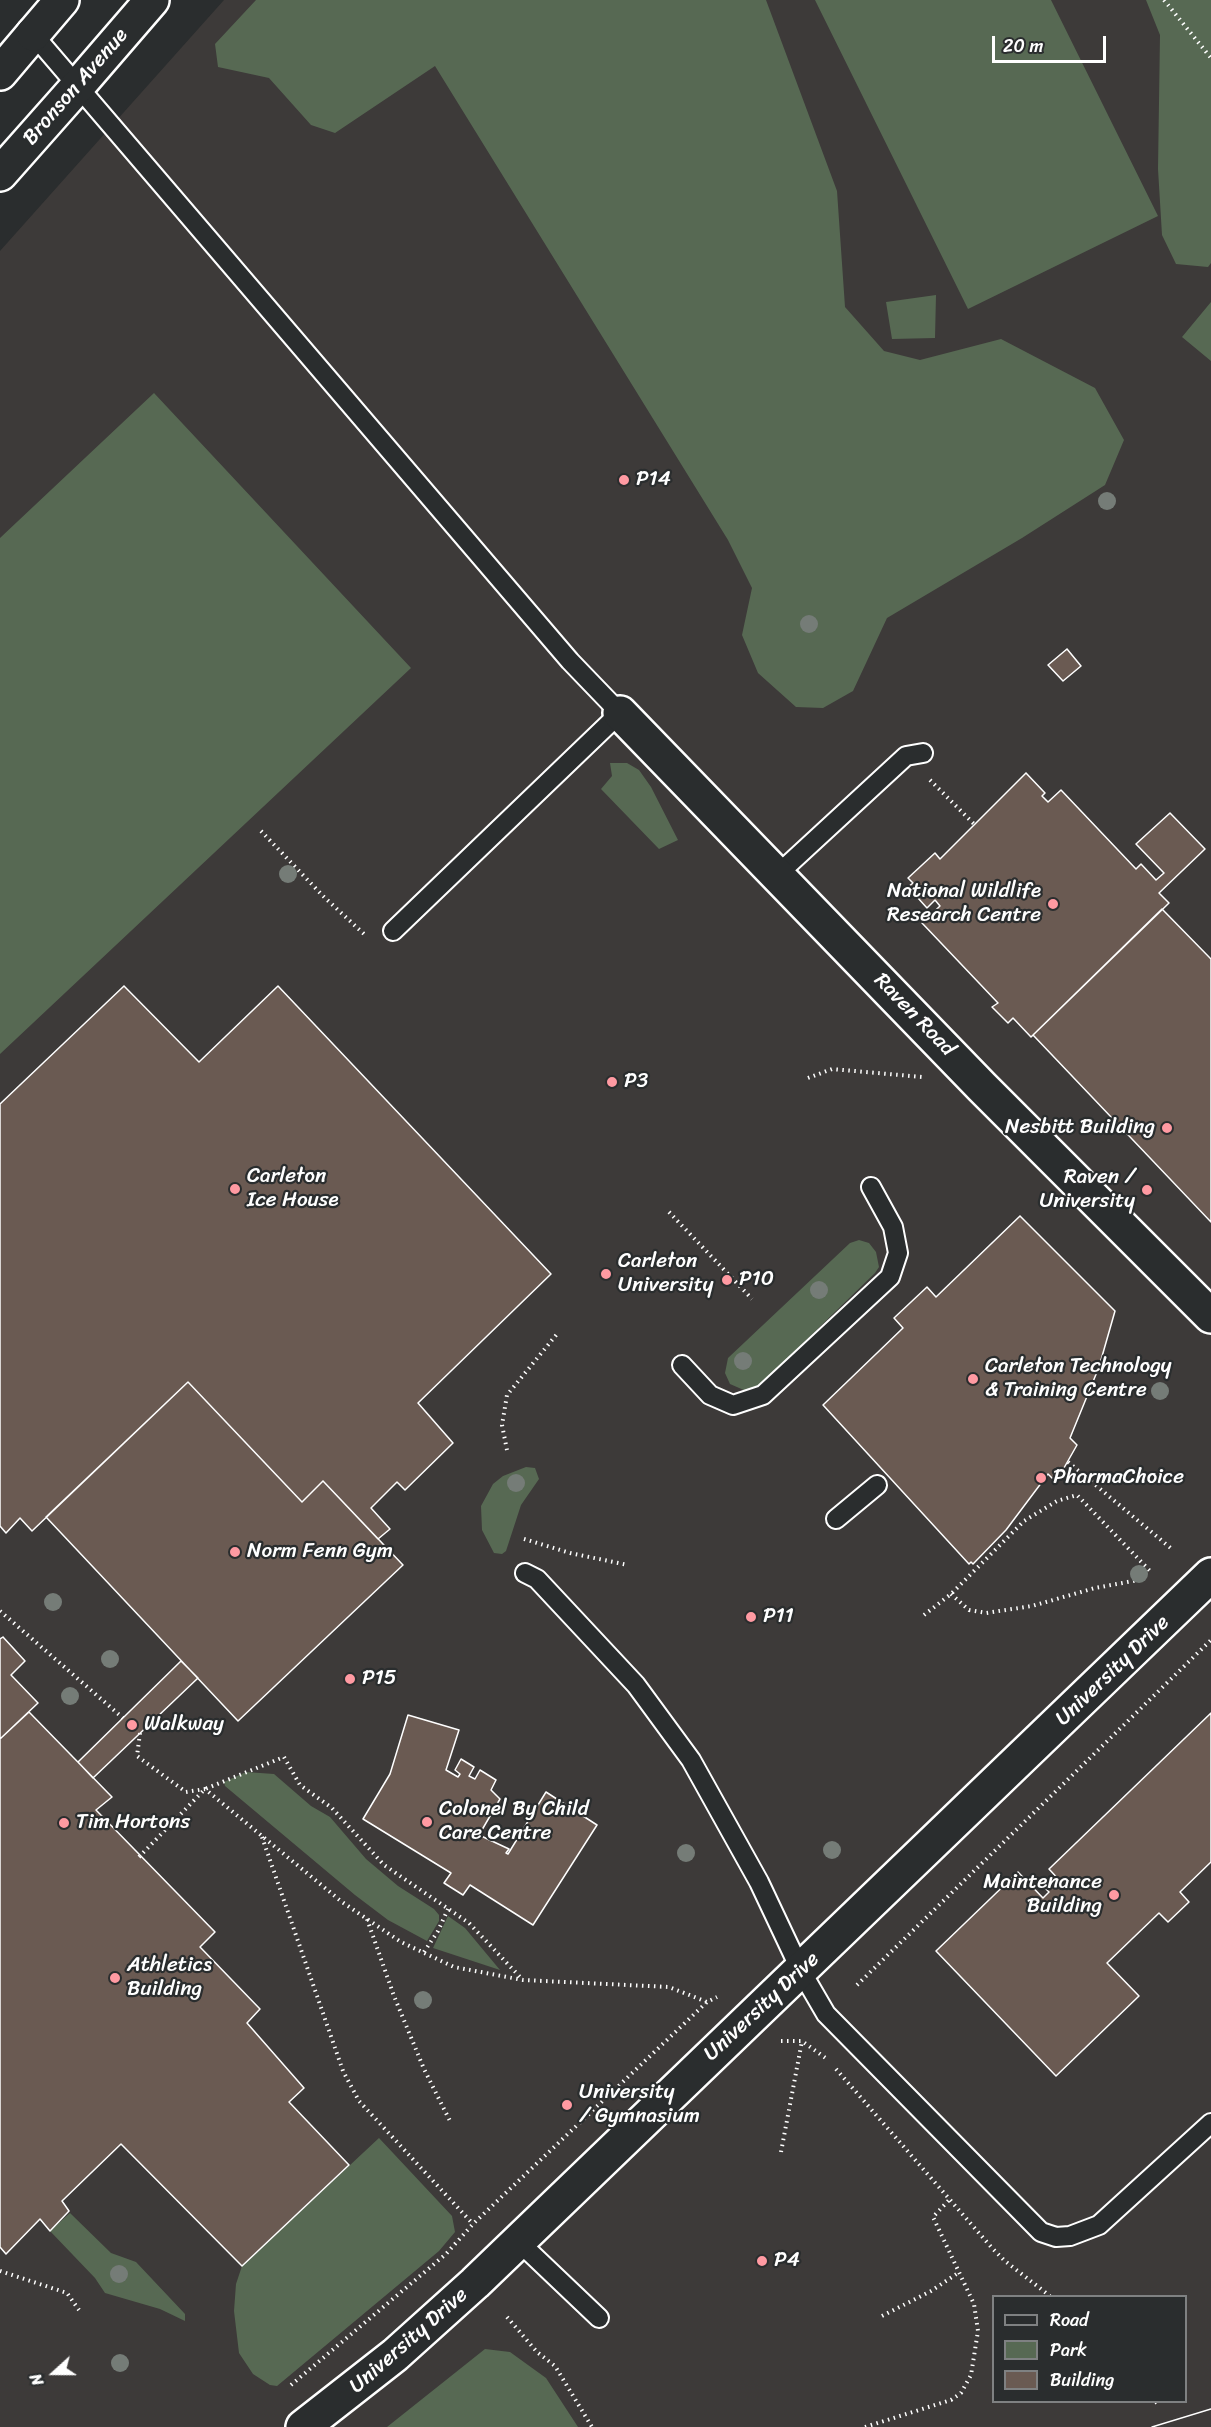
<!DOCTYPE html>
<style>
body{margin:0}
#map{position:relative;width:1211px;height:2427px;overflow:hidden;background:#2a2d2e;font-family:Sriracha,sans-serif}
canvas{display:block}
.legend{position:absolute;left:992px;top:2295px;width:195px;height:108px;box-sizing:border-box;background:#2a2d2e;border:2px solid #7f8182;margin:0;padding:8px 10px;list-style:none;font-size:18px;color:#fff}
.legend li{display:flex;align-items:center;gap:12px;height:30px}
.legend b{width:30px;border:2px solid #7f8182}
.north{position:absolute;left:24px;top:2343px;width:60px;height:60px;-webkit-text-stroke:4px #2a2d2e;paint-order:stroke;rotate:249deg;font-size:16px;font-weight:700;line-height:24px;text-align:center;color:#fff}
.north::after{content:'';display:block;margin:auto;width:21px;height:27px;background:#fff;clip-path:polygon(50% 0,100% 100%,50% 72%,0 100%)}
.scale{position:absolute;left:992px;top:36px;width:114px;height:27px;box-sizing:border-box;border:3px solid #fff;border-top:0;padding-left:8px;font-size:18px;line-height:21px;white-space:nowrap;color:#fff;-webkit-text-stroke:4px #2a2d2e;paint-order:stroke}
</style>
<div id="map">
<canvas width="1211" height="2427"></canvas>
<ul class="legend">
<li><b style="height:8px;background:#2a2d2e"></b>Road</li>
<li><b style="height:16px;background:#576953"></b>Park</li>
<li><b style="height:16px;background:#6a5a52"></b>Building</li>
</ul>
<div class="north">N</div>
<div class="scale">20 m</div>
</div>
<script>
const g = document.querySelector('canvas').getContext('2d');
g.lineJoin = 'round';
function fill(path, color) { g.fillStyle = color; g.fill(path, 'evenodd'); }
const poly = rows => new Path2D(rows.map(r => 'M' + r).join(''));
function trace(path, color, width, dash) { g.strokeStyle = color; g.lineWidth = width; g.lineCap = dash ? 'butt' : 'round'; g.setLineDash(dash || []); g.stroke(path); }
function label(font, color, halo, rows, align = 'center') {
  g.font = font + ' Sriracha,sans-serif'; g.lineWidth = 4.5; g.setLineDash([]); g.textBaseline = 'middle'; g.strokeStyle = halo; g.fillStyle = color; for (const [text, x, y, turn = 0] of rows) {
    g.save(); g.translate(x, y); g.rotate((+turn || 0) * Math.PI / 180); g.textAlign = isNaN(turn) ? turn : align; if (halo) g.strokeText(text, 0, 0); g.fillText(text, 0, 0); g.restore();
  }
}
const built = poly([
 [224,0,1211,0,1211,2427,0,2427,0,251],
 [994,2296,1186,2296,1186,2402,994,2402]
]);
const green = poly([
 [256,0,766,0,837,191,845,307,884,351,920,360,1001,339,1095,388,1124,440,1105,485,1022,538,887,618,853,691,823,708,796,707,758,673,742,635,752,588,728,540,435,66,335,133,311,125,269,78,218,67,215,44],
 [815,0,1051,0,1158,216,968,309],
 [1146,0,1211,0,1211,263,1208,267,1176,264,1162,235,1158,169,1160,35],
 [936,295,935,338,892,339,886,302],
 [1211,302,1211,361,1182,337],
 [154,393,411,668,0,1054,0,538],
 [610,763,627,763,639,770,651,787,678,840,659,849,601,789,612,776],
 [859,1240,869,1243,876,1252,879,1267,875,1273,759,1386,746,1391,730,1384,725,1373,728,1358,850,1243],
 [526,1467,535,1468,539,1479,521,1505,506,1551,502,1554,494,1553,482,1530,481,1506,493,1484,503,1476],
 [246,1772,274,1774,311,1806,330,1817,366,1859,398,1886,434,1909,439,1915,439,1921,427,1941,388,1920,355,1895,225,1786,224,1782],
 [448,1916,465,1928,500,1970,433,1948],
 [379,2138,452,2216,455,2232,439,2251,277,2386,270,2385,253,2374,239,2353,234,2311,236,2284,242,2266],
 [70,2213,111,2253,136,2262,185,2314,185,2321,160,2309,105,2293,95,2278,50,2231],
 [485,2349,510,2352,546,2378,578,2427,387,2427]
]);
const building = poly([
 [1067,649,1081,666,1063,681,1048,665,1067,649],
 [1026,773,1045,793,1042,796,1048,802,1061,790,1136,869,1141,864,1156,880,1164,873,1136,844,1170,813,1205,849,1159,893,1169,903,1031,1037,1013,1018,1008,1023,992,1007,998,1003,922,923,940,906,935,900,927,908,908,887,913,883,908,878,935,853,940,859,1026,773],
 [1162,909,1211,959,1211,1222,1033,1035,1162,909],
 [124,986,199,1062,278,986,551,1274,418,1403,453,1443,405,1490,397,1482,371,1508,390,1529,378,1539,323,1481,302,1502,188,1382,32,1531,20,1518,6,1533,0,1526,0,1104,124,986],
 [1020,1216,1115,1311,1099,1367,1070,1438,1077,1445,1056,1482,1048,1474,1006,1530,973,1564,971,1562,969,1564,823,1405,903,1328,894,1318,927,1287,936,1297,1020,1216],
 [188,1382,302,1502,323,1481,403,1565,238,1721,46,1517,188,1382],
 [3,1637,25,1661,11,1675,38,1703,0,1739,0,1639,3,1637],
 [181,1661,198,1678,93,1778,78,1762,181,1661],
 [29,1712,112,1797,96,1810,215,1932,200,1947,260,2009,247,2023,304,2088,289,2102,349,2165,242,2266,121,2144,62,2201,69,2211,50,2231,40,2219,6,2254,0,2247,0,1739,29,1712],
 [1211,1713,1211,1862,1180,1892,1189,1902,1168,1922,1159,1913,1107,1963,1139,1996,1056,2076,936,1951,1018,1872,1043,1898,1049,1892,1045,1888,1052,1881,1057,1886,1061,1882,1049,1869,1211,1713],
 [408,1715,459,1730,446,1770,458,1777,460,1774,455,1770,461,1759,474,1767,469,1776,475,1779,480,1770,496,1780,491,1790,500,1799,479,1835,509,1849,506,1853,508,1854,546,1792,597,1825,533,1925,470,1885,463,1895,444,1883,451,1873,363,1819,390,1774,408,1715]
]);
const path = poly([
 [1164,0,1211,58],
 [930,780,974,824],
 [261,831,323,896,364,934],
 [808,1078,832,1069,922,1077],
 [669,1212,752,1299],
 [507,1450,502,1425,507,1395,557,1334],
 [1068,1462,1173,1550],
 [524,1539,570,1553,628,1565],
 [951,1594,969,1610,986,1613,1032,1606,1095,1588,1144,1579],
 [0,1611,123,1718],
 [924,1615,951,1594,1024,1521,1057,1501,1077,1495,1151,1572],
 [140,1733,137,1756,186,1792,205,1789,342,1902,401,1942,454,1967,523,1980,669,1987,707,2002,717,1997],
 [262,1837,343,2071,359,2101,473,2224],
 [139,1857,205,1789,284,1757,300,1785,332,1808,384,1865,469,1923,522,1979],
 [367,1919,394,1996,424,2069,451,2123],
 [424,1952,438,1931,448,1909],
 [857,1985,1211,1640],
 [781,2041,802,2041,827,2059],
 [836,2069,992,2248,1005,2261,1050,2296],
 [781,2152,802,2041],
 [0,2271,67,2293,79,2310],
 [882,2316,931,2291,958,2273],
 [507,2317,537,2352,555,2366,592,2427],
 [291,2385,446,2254,473,2224,707,2002],
 [1156,2402,1157,2403],
 [865,2427,951,2400,961,2393,971,2375,978,2331,974,2304,933,2217,950,2199]
]);
const service = poly([
 [33,34,570,661,620,713,393,931],
 [777,875,906,756,923,753],
 [682,1365,710,1395,733,1405,763,1395,890,1277,898,1253,893,1227,871,1187],
 [836,1519,877,1485],
 [525,1573,537,1579,636,1685,691,1760,759,1882,801,1971,826,2014,1041,2232,1056,2237,1070,2236,1099,2225,1211,2123],
 [517,2240,599,2318]
]);
const minor = poly([
 [620,713,982,1087,1211,1316]
]);
const tertiary = poly([
 [303,2427,395,2355,475,2283,1211,1575]
]);
const primary = poly([
 [0,73,33,34],
 [0,174,77,87]
]);
const trunk = poly([
 [33,34,62,0],
 [77,87,152,0]
]);
const tram = poly([
 [1152,2427,1211,2409]
]);
const trees = [
 [1107,501],
 [809,624],
 [288,874],
 [819,1290],
 [743,1361],
 [1160,1391],
 [516,1483],
 [1139,1574],
 [53,1602],
 [110,1659],
 [70,1696],
 [832,1850],
 [686,1853],
 [423,2000],
 [119,2274],
 [120,2363]
];
const markers = [
 [624,480,6,"#ff9aa2"],
 [1053,904,6,"#ff9aa2"],
 [612,1082,6,"#ff9aa2"],
 [1167,1128,6,"#ff9aa2"],
 [235,1189,6,"#ff9aa2"],
 [1147,1190,6,"#ff9aa2"],
 [606,1274,6,"#ff9aa2"],
 [727,1280,6,"#ff9aa2"],
 [973,1379,6,"#ff9aa2"],
 [1041,1478,6,"#ff9aa2"],
 [235,1552,6,"#ff9aa2"],
 [751,1617,6,"#ff9aa2"],
 [350,1679,6,"#ff9aa2"],
 [132,1725,6,"#ff9aa2"],
 [427,1822,6,"#ff9aa2"],
 [64,1823,6,"#ff9aa2"],
 [1114,1895,6,"#ff9aa2"],
 [115,1978,6,"#ff9aa2"],
 [567,2105,6,"#ff9aa2"],
 [762,2261,6,"#ff9aa2"]
];
const streetNames = [
 ["Bronson Avenue",76,87,-49],
 ["Raven Road",914,1015,46],
 ["University Drive",1113,1671,-44],
 ["University Drive",762,2007,-43],
 ["University Drive",409,2341,-41]
];
const poiNames = [
 ["P14",636,480],
 ["National Wildlife",1041,892,"right"],
 ["Research Centre",1041,916,"right"],
 ["P3",624,1082],
 ["Nesbitt Building",1155,1128,"right"],
 ["Carleton",247,1177],
 ["Ice House",247,1201],
 ["Raven /",1135,1178,"right"],
 ["University",1135,1202,"right"],
 ["Carleton",618,1262],
 ["University",618,1286],
 ["P10",739,1280],
 ["Carleton Technology",985,1367],
 ["& Training Centre",985,1391],
 ["PharmaChoice",1053,1478],
 ["Norm Fenn Gym",247,1552],
 ["P11",763,1617],
 ["P15",362,1679],
 ["Walkway",144,1725],
 ["Colonel By Child",439,1810],
 ["Care Centre",439,1834],
 ["Tim Hortons",76,1823],
 ["Maintenance",1102,1883,"right"],
 ["Building",1102,1907,"right"],
 ["Athletics",127,1966],
 ["Building",127,1990],
 ["University",579,2093],
 ["/ Gymnasium",579,2117],
 ["P4",774,2261]
];
fill(built, '#3d3a39');
fill(green, '#576953');
fill(building, '#6a5a52');
trace(building, '#fff', 1.5);
trace(service, '#fff', 22);
trace(minor, '#fff', 38);
trace(tertiary, '#fff', 38);
trace(primary, '#fff', 38);
trace(trunk, '#fff', 38);
trace(path, '#fff', 4, [1.5, 4.5]);
trace(service, '#2a2d2e', 18);
trace(minor, '#2a2d2e', 33);
trace(tertiary, '#2a2d2e', 33);
trace(primary, '#2a2d2e', 33);
trace(trunk, '#2a2d2e', 33);
trace(tram, '#fff', 1.5);
g.fillStyle = '#757c77';
for (const [x, y] of trees) { g.beginPath(); g.arc(x, y, 9, 0, 2 * Math.PI); g.fill(); }
for (const [x, y, r, color] of markers) { const dot = new Path2D(); dot.arc(x, y, r, 0, 2 * Math.PI); g.fillStyle = color; g.fill(dot); trace(dot, '#2a2d2e', 2); }
label('21px', '#fff', '#2a2d2e', streetNames);
label('21px', '#fff', '#2a2d2e', poiNames, 'left');
</script>
